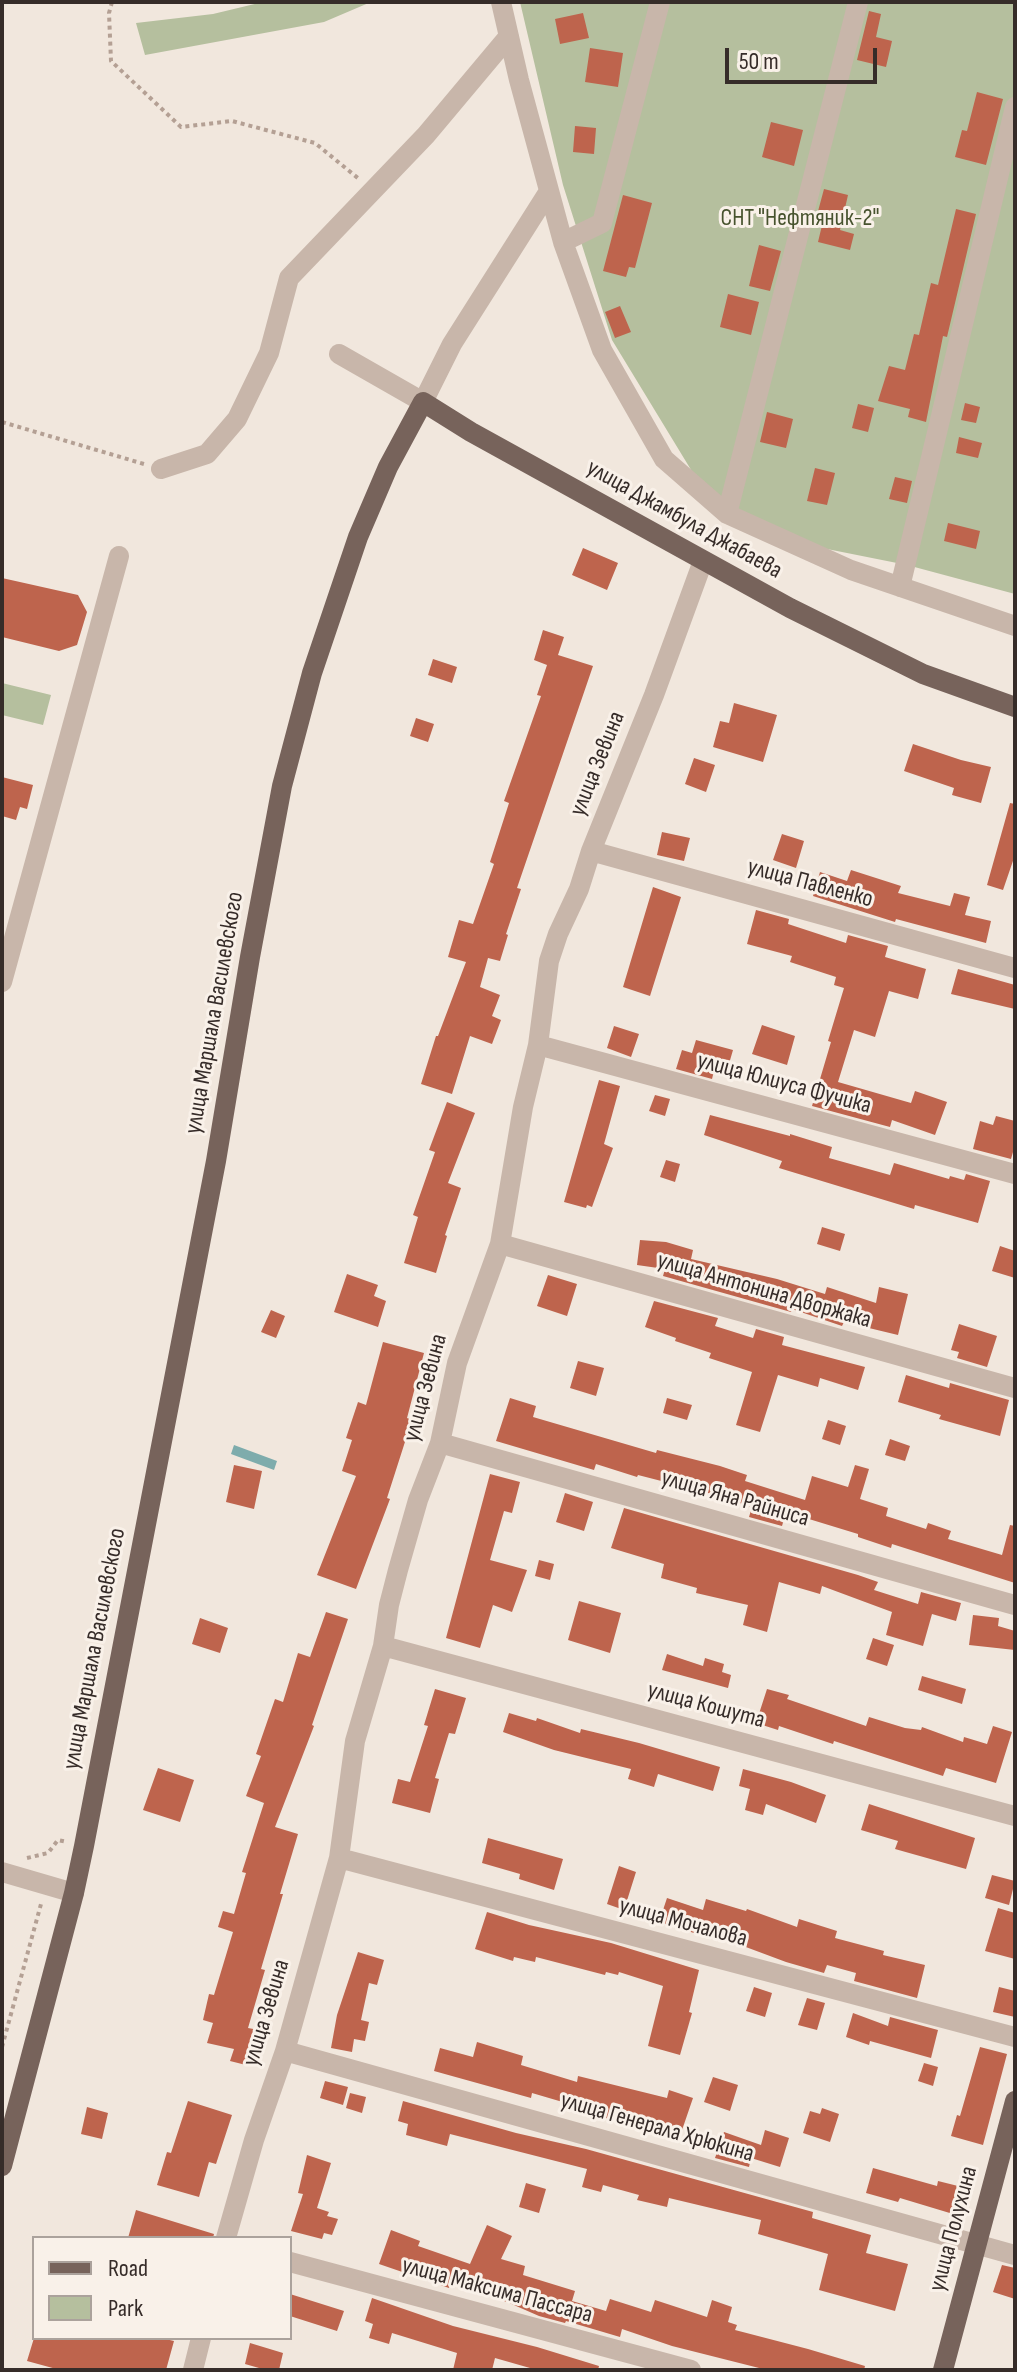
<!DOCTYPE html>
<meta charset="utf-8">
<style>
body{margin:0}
#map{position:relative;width:1017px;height:2372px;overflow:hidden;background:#f1e7dd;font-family:"Sofia Sans Condensed",sans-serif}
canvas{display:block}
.frame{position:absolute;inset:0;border:4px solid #362c29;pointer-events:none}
.legend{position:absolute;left:32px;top:2236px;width:260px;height:104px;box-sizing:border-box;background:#f9f1e9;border:2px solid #aba29c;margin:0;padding:10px 14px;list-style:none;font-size:24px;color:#362c29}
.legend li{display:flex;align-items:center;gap:16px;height:40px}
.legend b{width:40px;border:2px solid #aba29c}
.scale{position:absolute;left:725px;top:48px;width:152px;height:36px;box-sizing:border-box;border:4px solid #362c29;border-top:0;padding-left:10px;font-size:24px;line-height:28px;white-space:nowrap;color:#362c29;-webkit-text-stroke:6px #f9f1e9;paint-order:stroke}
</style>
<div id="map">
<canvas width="1017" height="2372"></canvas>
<div class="frame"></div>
<ul class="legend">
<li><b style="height:10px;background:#77635b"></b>Road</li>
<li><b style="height:22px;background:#b5bf9e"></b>Park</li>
</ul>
<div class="scale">50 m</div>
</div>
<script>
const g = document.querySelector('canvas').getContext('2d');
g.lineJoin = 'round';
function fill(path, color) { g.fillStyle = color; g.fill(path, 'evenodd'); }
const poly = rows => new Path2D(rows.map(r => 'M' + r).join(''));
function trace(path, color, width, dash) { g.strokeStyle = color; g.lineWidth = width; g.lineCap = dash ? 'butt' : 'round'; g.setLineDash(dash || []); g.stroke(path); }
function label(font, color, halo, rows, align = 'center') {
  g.font = font + ' "Sofia Sans Condensed",sans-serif'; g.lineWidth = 6; g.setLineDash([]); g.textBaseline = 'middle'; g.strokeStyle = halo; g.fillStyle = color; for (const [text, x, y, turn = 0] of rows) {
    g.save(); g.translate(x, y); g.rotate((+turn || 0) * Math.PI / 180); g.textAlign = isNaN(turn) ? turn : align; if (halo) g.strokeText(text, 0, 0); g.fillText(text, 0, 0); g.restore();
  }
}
const green = poly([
 [263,2,371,2,324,22,145,55,136,23,213,14],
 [520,2,1015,2,1015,594,907,565,787,541,710,501,612,340,563,185],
 [2,683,51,695,43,725,2,715]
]);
const water = poly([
 [234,1445,277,1461,274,1470,231,1454]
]);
const building = poly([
 [869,11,881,14,876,37,892,41,886,67,857,60],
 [583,13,589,38,560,44,555,19],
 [590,48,623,53,618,87,585,82],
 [977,92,1003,99,986,165,955,157,962,130,967,131],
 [771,122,803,130,794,166,762,157],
 [575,126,596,128,594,154,573,152],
 [824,189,848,195,840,230,854,234,850,250,818,242,824,217,817,215],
 [623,195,652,203,635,268,629,267,626,277,603,271],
 [956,209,976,214,947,337,943,336,926,422,908,417,910,409,878,401,889,366,905,370,914,334,919,335,931,283,938,285],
 [759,245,781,251,770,291,749,286],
 [728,294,759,302,751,335,720,327],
 [620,306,631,332,615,338,605,312],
 [965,403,980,407,976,423,961,420],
 [858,404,874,408,868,432,852,428],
 [767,412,793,419,786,448,760,442],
 [959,437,982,443,978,458,956,453],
 [815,468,835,473,827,505,807,501],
 [895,477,912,481,907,503,889,499],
 [948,523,980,531,976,549,944,541],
 [583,548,618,563,607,590,572,575],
 [2,578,78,595,87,612,77,645,59,651,2,637],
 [543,630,564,637,558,655,593,666,517,888,521,889,506,934,508,935,500,961,488,958,480,987,500,995,492,1016,501,1020,492,1044,470,1036,452,1094,421,1084,436,1036,438,1036,466,962,448,957,459,920,473,924,494,864,490,862,509,803,504,801,541,696,537,695,547,665,534,660],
 [433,659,457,667,452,683,428,675],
 [734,703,777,715,763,762,713,747,720,721,729,723],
 [416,718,434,724,428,742,410,736],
 [913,744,961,760,991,767,981,803,952,795,954,788,904,771],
 [694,758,715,765,706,792,685,784],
 [2,777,33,785,27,809,20,807,16,820,2,816],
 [1010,803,1015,804,1015,855,1003,890,987,885],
 [662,832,690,838,684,861,657,855],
 [782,834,804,841,796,868,773,860],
 [851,870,901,886,898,893,950,906,954,893,970,897,965,915,991,921,986,943,896,919,895,922,813,896,820,872,847,881],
 [653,887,681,897,650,996,623,987],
 [756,910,789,919,788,924,846,943,848,935,888,946,885,957,926,969,918,999,889,991,875,1037,854,1030,838,1082,911,1103,915,1091,947,1102,935,1135,892,1120,890,1127,812,1106,831,1042,828,1041,844,988,834,985,836,977,790,962,792,956,747,944],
 [958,969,1015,985,1015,1009,951,994],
 [762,1025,795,1036,787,1065,752,1054],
 [614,1026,639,1034,631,1057,607,1048],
 [696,1040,733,1050,726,1074,714,1071,712,1079,676,1069,682,1050,692,1053],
 [599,1080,620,1086,604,1144,613,1148,592,1207,587,1205,586,1208,564,1202],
 [655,1095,670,1099,665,1116,649,1111],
 [447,1102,475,1113,448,1183,461,1188,445,1235,447,1236,436,1273,404,1263,418,1217,413,1215,435,1152,429,1150],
 [710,1115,790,1136,790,1134,832,1147,829,1158,890,1175,894,1163,949,1179,950,1176,964,1180,966,1174,990,1181,978,1223,915,1205,914,1209,779,1168,782,1161,704,1135],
 [996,1116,1015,1121,1015,1145,1011,1159,973,1149,980,1121,993,1125],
 [666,1160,680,1164,675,1182,660,1177],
 [822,1227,845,1234,840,1251,817,1244],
 [640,1240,666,1242,693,1250,691,1259,777,1279,825,1294,827,1287,876,1303,879,1287,908,1294,898,1335,844,1322,842,1326,792,1309,791,1312,663,1276,665,1269,637,1265],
 [1000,1246,1015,1251,1015,1278,992,1271],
 [347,1274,378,1285,374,1296,386,1301,378,1327,334,1312],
 [548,1275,577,1284,567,1316,537,1306],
 [654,1301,718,1318,715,1326,753,1338,756,1329,784,1337,782,1345,865,1367,858,1390,820,1378,818,1387,778,1375,760,1432,736,1425,752,1372,709,1358,711,1353,675,1341,676,1338,645,1327],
 [271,1310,285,1316,276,1338,261,1332],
 [959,1324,997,1336,987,1367,957,1358,959,1352,951,1350],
 [383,1342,424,1353,407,1418,412,1420,387,1498,390,1499,356,1589,317,1575,356,1476,342,1471,352,1440,346,1438,358,1402,366,1405],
 [578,1361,604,1368,596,1396,570,1388],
 [906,1375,949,1388,950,1383,1009,1400,1000,1436,939,1419,941,1415,898,1402],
 [510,1398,536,1406,533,1417,656,1453,657,1450,720,1466,747,1475,745,1481,805,1500,812,1476,848,1487,855,1465,869,1469,860,1499,888,1508,886,1516,926,1529,928,1523,951,1531,948,1539,1002,1555,1010,1525,1015,1526,1015,1583,892,1544,891,1548,858,1537,858,1534,786,1512,782,1526,749,1517,752,1507,712,1494,638,1475,637,1477,596,1464,594,1470,496,1441],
 [667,1398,692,1405,687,1420,663,1413],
 [828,1420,846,1426,840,1445,822,1439],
 [890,1439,910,1446,905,1461,885,1455],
 [234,1465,262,1471,254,1509,226,1502],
 [490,1474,520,1482,512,1513,504,1511,490,1560,527,1570,512,1612,493,1605,480,1648,446,1638],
 [565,1493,593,1502,584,1531,556,1522],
 [624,1508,858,1575,878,1582,874,1590,918,1604,921,1592,961,1603,956,1621,932,1614,923,1646,886,1635,892,1612,822,1586,820,1594,779,1582,767,1632,743,1625,748,1605,696,1593,697,1588,661,1578,664,1564,611,1548],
 [539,1560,554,1564,550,1580,535,1576],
 [579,1601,621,1613,610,1653,568,1640],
 [326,1612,348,1619,312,1725,314,1726,275,1827,298,1834,280,1894,283,1894,261,1969,265,1970,248,2028,259,2030,250,2066,230,2061,234,2049,207,2043,213,2023,203,2020,209,1994,214,1995,233,1932,218,1927,223,1911,234,1914,246,1873,242,1872,264,1803,246,1796,261,1756,256,1754,275,1699,283,1702,298,1653,310,1657],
 [973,1615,999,1618,998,1626,1015,1631,1015,1650,969,1645],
 [200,1618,228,1628,220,1653,192,1644],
 [873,1638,894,1645,887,1666,866,1659],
 [667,1654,703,1666,705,1658,724,1664,722,1672,731,1675,728,1688,662,1670],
 [922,1676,966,1689,962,1704,918,1690],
 [435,1689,466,1698,455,1734,449,1733,435,1778,439,1779,430,1813,392,1803,398,1779,410,1782,428,1726,424,1725],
 [767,1689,789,1695,787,1699,866,1726,869,1717,905,1728,921,1730,922,1727,963,1742,964,1737,987,1744,993,1726,1012,1732,996,1783,946,1768,943,1776,834,1741,833,1744,779,1726,778,1730,756,1723],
 [509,1713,536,1721,537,1718,580,1733,581,1729,639,1743,720,1767,713,1791,658,1774,654,1787,628,1779,631,1769,554,1750,503,1732],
 [158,1768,194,1780,180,1822,143,1810],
 [743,1769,791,1782,826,1795,816,1823,766,1804,763,1815,745,1810,750,1789,739,1786],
 [869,1804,975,1838,966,1869,895,1849,898,1841,861,1830],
 [488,1838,563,1859,554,1890,519,1879,520,1874,482,1863],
 [619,1866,636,1872,624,1910,607,1904],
 [992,1875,1015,1881,1009,1905,985,1898],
 [667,1898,703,1910,706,1899,746,1911,747,1909,797,1927,799,1919,837,1931,835,1938,884,1951,883,1955,925,1965,917,1998,854,1981,856,1973,827,1965,824,1973,786,1962,711,1934,710,1938,659,1922],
 [998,1908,1015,1913,1015,1959,985,1951],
 [487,1912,529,1925,611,1943,699,1970,689,2012,692,2013,680,2055,648,2046,663,1986,619,1972,618,1975,606,1972,605,1975,536,1957,535,1962,514,1957,513,1961,475,1949],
 [358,1952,384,1960,377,1985,369,1983,361,2020,369,2022,365,2041,354,2039,352,2052,331,2048,337,2015],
 [754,1987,772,1993,765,2017,746,2011],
 [999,1987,1015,1991,1015,2017,993,2012],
 [807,1998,825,2003,817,2030,798,2025],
 [853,2013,888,2026,890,2017,938,2030,931,2058,870,2041,869,2045,846,2037],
 [477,2042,523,2056,521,2065,577,2082,578,2076,667,2098,669,2090,693,2098,681,2133,641,2119,640,2126,606,2118,607,2110,568,2099,566,2103,532,2093,531,2098,434,2071,440,2048,473,2057],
 [980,2047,1007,2054,983,2145,951,2136,957,2115,960,2116],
 [924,2063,938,2067,933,2086,918,2081],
 [713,2077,738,2085,730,2111,704,2102],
 [325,2081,348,2087,343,2105,320,2098],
 [350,2093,366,2097,362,2113,346,2108],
 [188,2101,232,2115,216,2164,209,2162,199,2197,157,2185,167,2152,171,2153],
 [403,2101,516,2133,586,2149,813,2212,812,2218,871,2235,866,2253,908,2264,895,2311,819,2290,828,2254,758,2234,761,2220,669,2198,667,2207,637,2200,639,2195,603,2185,601,2192,582,2187,587,2169,450,2134,447,2146,406,2135,408,2124,398,2121],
 [87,2107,108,2113,102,2139,81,2134],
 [822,2108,839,2114,830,2142,803,2133,810,2111,820,2114],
 [765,2130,789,2138,780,2167,751,2158,749,2167,715,2158,724,2132,761,2145],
 [307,2155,331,2163,317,2208,329,2212,327,2216,338,2219,332,2235,324,2233,322,2239,291,2231,303,2194,298,2193],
 [873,2168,937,2186,938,2181,970,2189,963,2217,900,2198,898,2202,866,2193],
 [526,2183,546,2189,539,2213,519,2207],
 [136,2210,214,2234,213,2238,128,2238],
 [487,2225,512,2236,501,2259,525,2266,523,2275,575,2291,572,2301,606,2311,610,2299,651,2312,655,2300,707,2317,712,2300,732,2307,728,2322,737,2325,735,2330,808,2349,865,2366,864,2370,767,2370,672,2346,622,2329,620,2337,566,2321,565,2323,539,2316,507,2302,450,2284,449,2288,379,2264,391,2230,420,2241,418,2246,470,2264],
 [1002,2265,1015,2268,1015,2299,993,2292],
 [290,2294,344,2311,337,2331,290,2316],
 [372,2298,453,2326,537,2347,599,2366,598,2370,537,2370,495,2358,492,2370,453,2370,457,2353,392,2333,389,2344,369,2338,373,2324,365,2321],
 [34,2338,161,2338,174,2341,166,2370,60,2370,27,2361],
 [250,2343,283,2353,279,2370,266,2370,245,2364]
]);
const path = poly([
 [112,2,109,13,111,61,181,127,232,121,315,143,359,179],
 [2,422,144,464],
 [27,1858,48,1853,58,1840,67,1842],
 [2,2047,41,1904]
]);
const minor = poly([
 [501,2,519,80,563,242,602,350,664,459,727,514,851,570,1015,626],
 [563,242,602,223,660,2],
 [339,354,423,402,452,344,549,191],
 [161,469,207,454,237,419,269,353,289,278,426,135,509,36],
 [727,514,858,2],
 [900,587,1015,107],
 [591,851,1015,968],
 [2,982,119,556],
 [538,1045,1015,1174],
 [500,1244,1015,1388],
 [440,1443,1015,1605],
 [383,1646,1015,1816],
 [339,1858,1015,2037],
 [2,1872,74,1893],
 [285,2051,1015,2255],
 [226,2238,254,2140,285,2051,339,1858,355,1741,383,1646,389,1605,398,1570,418,1500,440,1443,457,1363,500,1244,523,1107,538,1045,549,961,558,934,579,889,591,851,654,695,703,561],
 [290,2262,691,2370],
 [193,2370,201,2338]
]);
const major = poly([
 [2,2166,74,1893,84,1846,216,1161,250,957,282,786,312,673,358,537,388,467,423,402,471,432,790,608,923,674,1015,707],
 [943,2370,1015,2101]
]);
const parkNames = [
 ["СНТ \"Нефтяник-2\"",800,219]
];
const streetNames = [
 ["улица Джамбула Джабаева",684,520,29],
 ["улица Зевина",598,764,-68],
 ["улица Павленко",810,884,15],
 ["улица Маршала Василевского",215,1013,-80],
 ["улица Юлиуса Фучика",784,1084,15],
 ["улица Антонина Дворжака",764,1291,16],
 ["улица Зевина",426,1388,-75],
 ["улица Яна Райниса",735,1499,16],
 ["улица Маршала Василевского",95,1649,-79],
 ["улица Кошута",706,1706,15],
 ["улица Мочалова",683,1923,15],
 ["улица Зевина",267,2013,-73],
 ["улица Генерала Хрюкина",657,2128,16],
 ["улица Полухина",954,2229,-75],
 ["улица Максима Пассара",497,2291,15]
];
fill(green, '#b5bf9e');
fill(water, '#7eacac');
fill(building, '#be644d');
trace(path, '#b4a094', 4, [4, 4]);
trace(minor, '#c8b6aa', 20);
trace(major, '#77635b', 20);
label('24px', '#47532e', '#f9f1e9', parkNames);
label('24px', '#362c29', '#f9f1e9', streetNames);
</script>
